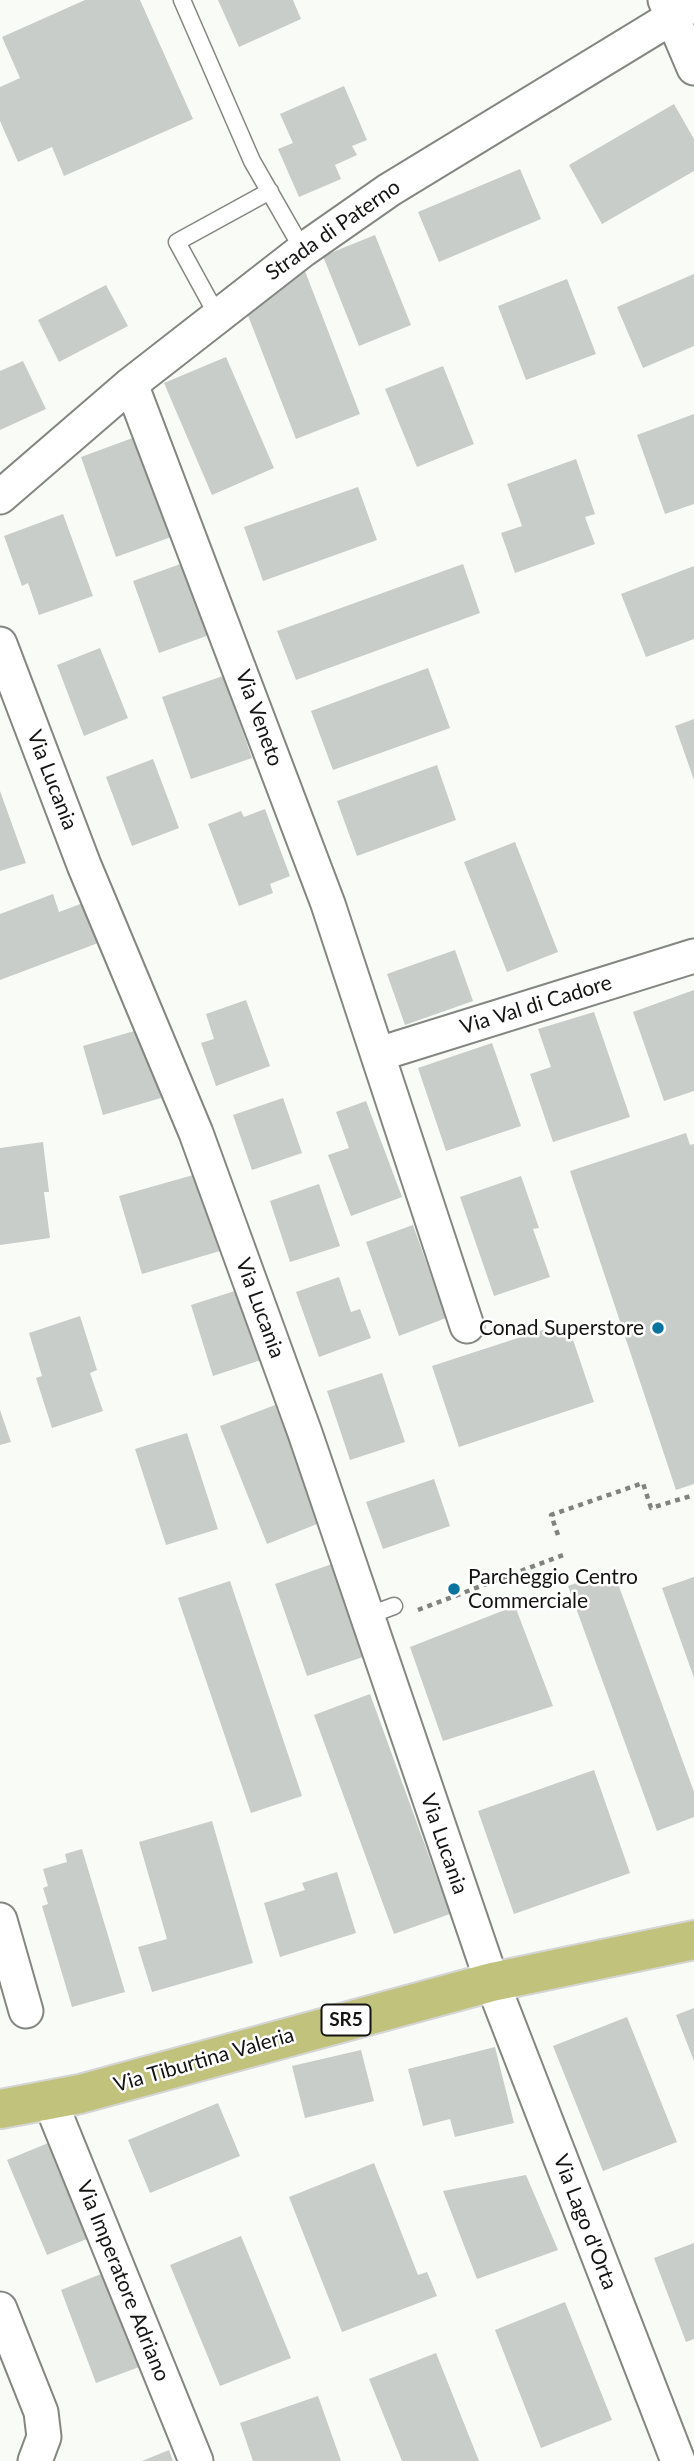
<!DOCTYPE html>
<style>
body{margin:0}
canvas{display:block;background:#f8fbf6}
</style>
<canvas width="694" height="2461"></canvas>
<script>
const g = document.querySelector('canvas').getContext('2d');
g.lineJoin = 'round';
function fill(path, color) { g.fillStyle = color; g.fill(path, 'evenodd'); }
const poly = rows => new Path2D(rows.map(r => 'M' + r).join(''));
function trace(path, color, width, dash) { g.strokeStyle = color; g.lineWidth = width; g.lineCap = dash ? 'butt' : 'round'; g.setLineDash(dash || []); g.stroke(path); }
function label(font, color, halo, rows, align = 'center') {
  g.font = font + ' Lato,sans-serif'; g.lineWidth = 5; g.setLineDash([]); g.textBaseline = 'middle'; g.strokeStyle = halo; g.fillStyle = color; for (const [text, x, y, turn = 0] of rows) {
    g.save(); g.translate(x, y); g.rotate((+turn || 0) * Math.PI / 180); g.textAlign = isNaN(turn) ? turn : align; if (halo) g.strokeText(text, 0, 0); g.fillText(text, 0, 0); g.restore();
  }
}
const building = poly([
 [85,0,140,0,193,119,64,176,52,147,18,162,0,121,0,87,20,78,2,37],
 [218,0,293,0,301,19,239,47],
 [344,86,367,140,352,146,357,155,335,165,341,179,299,197,278,149,293,143,280,114],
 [674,104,694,139,694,171,602,224,569,165],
 [520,169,541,219,439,262,418,212],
 [375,235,411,325,359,346,323,256],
 [305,271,360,414,296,439,247,313],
 [694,274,694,346,643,368,617,307],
 [567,279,596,354,526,380,498,306],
 [106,285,128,326,59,362,38,320],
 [226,357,274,468,212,495,164,383],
 [23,361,46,409,0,430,0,371],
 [443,366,474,444,417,467,385,389],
 [694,414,694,504,665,514,637,435],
 [138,436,174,536,116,557,81,457],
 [576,459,595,514,585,517,595,544,515,573,501,533,522,526,507,484],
 [358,487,377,540,263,581,244,527],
 [63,514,93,596,39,615,28,583,22,586,4,536],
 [186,562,212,634,159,653,133,581],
 [463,564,480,613,296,680,277,631],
 [694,566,694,639,646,657,621,594],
 [100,648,128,718,84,736,57,665],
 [428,668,450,728,333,770,311,711],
 [223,676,252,758,191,779,162,697],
 [694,719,694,780,675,726],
 [153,759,179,828,132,846,106,777],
 [437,765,456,820,357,856,337,801],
 [0,791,26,863,0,871],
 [265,809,290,876,270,884,273,893,239,906,208,824,241,811,244,817],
 [515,842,558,952,507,972,464,862],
 [53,894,59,912,83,903,98,943,0,980,0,914],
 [455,950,473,1001,405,1025,387,974],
 [694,990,694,1091,664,1101,633,1012],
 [246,1000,270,1066,216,1086,201,1043,214,1039,206,1014],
 [594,1012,630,1117,553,1142,530,1074,551,1067,538,1029],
 [141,1029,161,1098,103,1115,83,1046],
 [492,1043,521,1126,446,1151,418,1068],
 [283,1098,302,1153,252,1170,233,1115],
 [366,1101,402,1197,351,1216,328,1155,349,1148,336,1112],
 [686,1133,690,1145,694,1144,694,1484,676,1490,570,1171],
 [43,1142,49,1192,44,1192,50,1238,0,1245,0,1148],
 [197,1174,220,1251,142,1274,119,1196],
 [521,1176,539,1228,533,1229,550,1277,494,1296,460,1197],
 [319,1184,340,1246,290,1262,270,1201],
 [413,1225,446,1318,399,1336,366,1242],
 [339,1277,351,1312,360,1309,371,1338,319,1357,296,1292],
 [241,1289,264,1359,213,1376,191,1305],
 [80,1316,97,1370,90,1373,103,1411,52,1428,36,1378,42,1376,29,1333],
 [567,1322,594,1402,459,1447,432,1366],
 [382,1373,405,1442,350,1460,327,1391],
 [275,1405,322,1522,267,1544,220,1426],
 [0,1410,11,1442,0,1445],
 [187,1433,218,1529,166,1545,135,1449],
 [434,1479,450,1526,383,1549,366,1502],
 [332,1564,363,1657,307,1676,275,1584],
 [613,1570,694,1792,694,1817,657,1831,568,1586],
 [694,1577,694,1678,662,1588],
 [230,1581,302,1796,251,1813,178,1598],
 [515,1606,553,1706,443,1741,410,1647],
 [370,1694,450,1914,394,1934,314,1715],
 [594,1770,630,1873,514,1914,478,1811],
 [212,1821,253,1963,152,1992,138,1947,167,1939,139,1842],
 [82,1849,125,1992,72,2007,42,1906,48,1904,43,1888,48,1886,43,1869,67,1862,65,1854],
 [337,1872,356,1933,280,1957,264,1903,305,1890,302,1883],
 [694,2008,694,2061,676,2015],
 [627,2017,677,2142,603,2171,553,2046],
 [495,2047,514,2123,455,2137,450,2119,423,2126,408,2069],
 [361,2050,374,2101,305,2118,292,2066],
 [218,2103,240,2156,150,2193,128,2140],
 [53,2141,92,2237,47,2255,7,2160],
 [374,2163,418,2275,427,2272,437,2296,342,2332,289,2197],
 [526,2175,558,2250,477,2279,443,2191],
 [241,2236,291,2358,220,2386,170,2265],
 [694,2243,694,2339,686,2342,654,2258],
 [106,2272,142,2366,96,2383,61,2290],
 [565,2302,612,2420,541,2448,495,2330],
 [436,2353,479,2461,402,2461,369,2379],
 [318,2396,341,2461,253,2461,240,2423],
 [169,2450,173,2461,142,2461]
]);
const path = poly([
 [558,1535,551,1515,643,1483,651,1508,694,1495],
 [418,1610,563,1555]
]);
const lane = poly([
 [182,0,252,161,303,250],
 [217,315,177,242,270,191],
 [367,1616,394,1606]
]);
const street = poly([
 [665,0,694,68],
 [131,384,328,904,467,1326],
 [0,497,131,384,303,250,389,190,694,4],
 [0,644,84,865,196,1133,305,1433,492,1982,678,2461],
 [379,1054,694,956],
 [0,1920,26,2011],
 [50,2101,196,2461],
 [0,2309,41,2412,44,2437,35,2461]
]);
const primary = poly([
 [0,2109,80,2094,492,1982,694,1940]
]);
const markers = [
 [658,1328,7,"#06749f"],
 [454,1589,7,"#06749f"]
];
const shields = [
 [346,2020,49]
];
const shieldNames = [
 ["SR5",346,2020]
];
const streetNames = [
 ["Strada di Paterno",333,230,-35],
 ["Via Veneto",259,718,70],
 ["Via Lucania",52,780,69],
 ["Via Val di Cadore",536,1005,-17],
 ["Via Lucania",260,1308,70],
 ["Via Lucania",444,1844,71],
 ["Via Tiburtina Valeria",204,2060,-16],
 ["Via Lago d'Orta",585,2222,69],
 ["Via Imperatore Adriano",123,2281,68]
];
const poiNames = [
 ["Conad Superstore",644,1328],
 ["Parcheggio Centro",468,1577,"left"],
 ["Commerciale",468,1601,"left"]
];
fill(building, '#c8cdc9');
trace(lane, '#848682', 19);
trace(street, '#848682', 37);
trace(primary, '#d5d5d5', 42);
trace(path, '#81837f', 4.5, [5, 5]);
trace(lane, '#fff', 16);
trace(street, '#fff', 33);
trace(primary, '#c1c27b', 38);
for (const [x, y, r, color] of markers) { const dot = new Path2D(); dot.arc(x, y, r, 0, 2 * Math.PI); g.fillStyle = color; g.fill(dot); trace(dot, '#fff', 2.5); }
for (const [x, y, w] of shields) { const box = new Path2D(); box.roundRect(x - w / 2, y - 15.5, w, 31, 5); g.fillStyle = '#fff'; g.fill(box); trace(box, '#141513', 2); }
label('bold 19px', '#141513', null, shieldNames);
label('21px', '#141513', '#fff', streetNames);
label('21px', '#141513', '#fff', poiNames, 'right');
</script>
